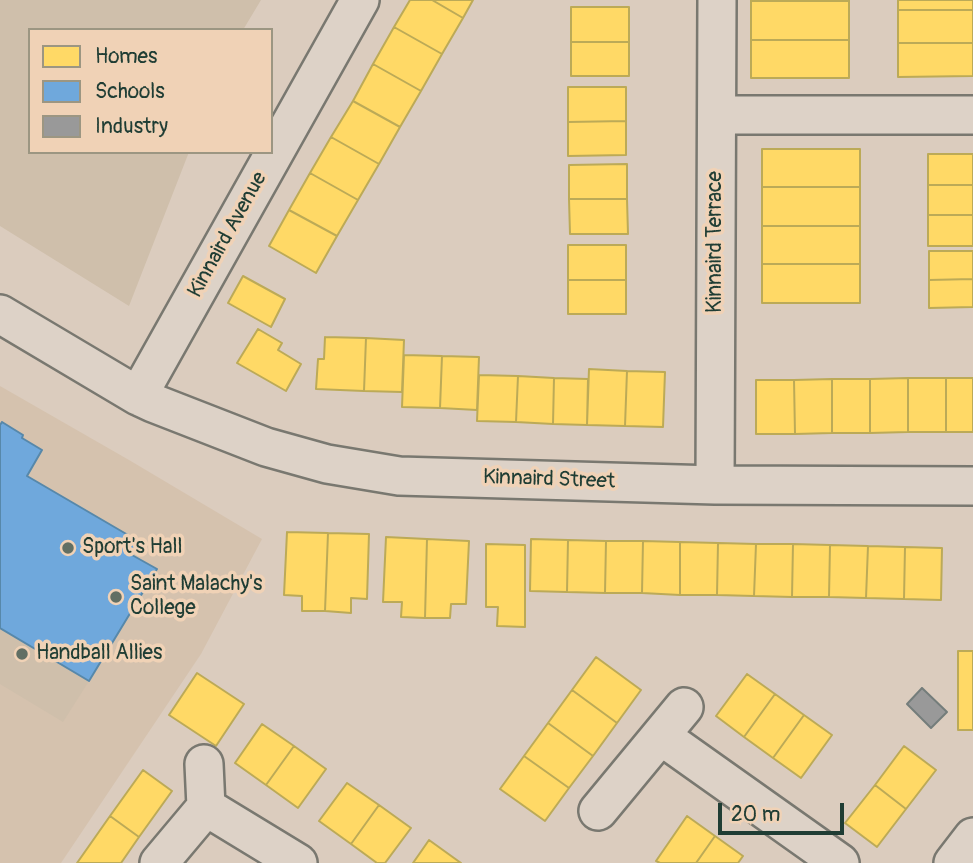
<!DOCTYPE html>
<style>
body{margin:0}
#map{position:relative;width:973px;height:863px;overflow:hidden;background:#dbccbe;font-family:Pangolin,sans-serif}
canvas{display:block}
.legend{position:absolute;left:28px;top:28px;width:245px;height:126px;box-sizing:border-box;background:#f0d2b6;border:2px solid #9c9682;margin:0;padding:9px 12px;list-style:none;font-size:21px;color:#1f3d34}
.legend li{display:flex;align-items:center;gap:14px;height:35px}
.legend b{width:35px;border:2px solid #9c9682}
.scale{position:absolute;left:718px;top:803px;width:126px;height:32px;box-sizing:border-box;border:4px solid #1f3d34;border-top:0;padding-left:9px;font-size:21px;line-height:24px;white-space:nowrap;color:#1f3d34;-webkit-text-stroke:5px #f0d2b6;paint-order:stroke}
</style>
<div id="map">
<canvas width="973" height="863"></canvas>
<ul class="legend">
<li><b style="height:19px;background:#ffd966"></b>Homes</li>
<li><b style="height:19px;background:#6fa8dc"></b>Schools</li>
<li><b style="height:19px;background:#999"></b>Industry</li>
</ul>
<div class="scale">20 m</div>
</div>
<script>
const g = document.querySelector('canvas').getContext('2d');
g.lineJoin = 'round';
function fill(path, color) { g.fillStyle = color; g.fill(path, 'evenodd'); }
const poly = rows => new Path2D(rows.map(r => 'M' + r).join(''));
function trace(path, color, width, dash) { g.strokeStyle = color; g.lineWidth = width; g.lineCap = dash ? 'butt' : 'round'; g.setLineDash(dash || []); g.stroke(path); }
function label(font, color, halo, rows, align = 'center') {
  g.font = font + ' Pangolin,sans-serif'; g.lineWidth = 7; g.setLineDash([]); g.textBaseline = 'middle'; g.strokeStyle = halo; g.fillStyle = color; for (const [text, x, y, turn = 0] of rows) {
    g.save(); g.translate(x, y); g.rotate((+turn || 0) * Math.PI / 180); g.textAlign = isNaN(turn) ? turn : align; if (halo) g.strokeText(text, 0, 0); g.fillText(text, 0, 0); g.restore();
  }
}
const built = poly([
 [0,386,129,460,262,539,201,654,61,863,0,863]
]);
const green = poly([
 [0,0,261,0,243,30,30,30,30,152,189,152,129,306,0,226],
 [0,628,89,681,63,722,0,684]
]);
const homes = poly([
 [410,0,432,0,463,18,442,54,394,27,410,0],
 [432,0,473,0,463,18,432,0],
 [751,0,849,0,849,1,751,1,751,0],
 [898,0,973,0,973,10,898,10,898,0],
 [751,1,849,1,849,40,751,40,751,1],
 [571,7,629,7,629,42,571,42,571,7],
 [898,10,973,10,973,43,898,43,898,10],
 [394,27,442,54,421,91,373,64,394,27],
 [751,40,849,40,849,78,751,78,751,40],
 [571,42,629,42,629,76,571,76,571,42],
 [898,43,973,43,973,76,898,77,898,43],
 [373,64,421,91,400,127,353,101,373,64],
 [568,87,626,87,626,121,568,122,568,87],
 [353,101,400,127,379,164,331,137,353,101],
 [626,121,626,155,568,156,568,122,626,121],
 [331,137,379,164,358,200,310,173,331,137],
 [762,149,860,149,860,187,762,187,762,149],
 [928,154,973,154,973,185,928,185,928,154],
 [627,164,627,199,569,199,569,165,627,164],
 [310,173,358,200,337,236,289,210,310,173],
 [928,185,973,185,973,215,928,215,928,185],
 [762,187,860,187,860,226,762,226,762,187],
 [569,199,627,199,628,234,570,234,569,199],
 [289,210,337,236,316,273,269,246,289,210],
 [928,215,973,215,973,246,928,246,928,215],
 [762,226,860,226,860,264,762,264,762,226],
 [568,245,626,245,626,280,568,280,568,245],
 [929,251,973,251,973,279,929,280,929,251],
 [762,264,860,264,860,303,762,303,762,264],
 [243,276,285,299,271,327,228,303,243,276],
 [973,279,973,307,929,308,929,280,973,279],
 [568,280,626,280,626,314,568,314,568,280],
 [258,329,282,343,278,350,301,364,286,391,237,363,258,329],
 [325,337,366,338,364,391,316,389,318,359,324,359,325,337],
 [366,338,404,340,402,392,364,391,366,338],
 [404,355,442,356,440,408,402,407,404,355],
 [442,356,479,357,477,410,440,408,442,356],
 [589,369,627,371,625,426,587,425,589,369],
 [627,371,665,372,663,427,625,426,627,371],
 [479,375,518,376,516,422,477,421,479,375],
 [518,376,554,378,553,424,516,422,518,376],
 [554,378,588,379,587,425,553,424,554,378],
 [908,378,946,378,946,432,908,432,908,378],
 [908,378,908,432,870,433,870,379,908,378],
 [946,378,973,378,973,432,946,432,946,378],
 [832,379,870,379,870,433,832,433,832,379],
 [832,379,832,433,795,434,794,380,832,379],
 [756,380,794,380,795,434,756,434,756,380],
 [287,532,328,533,325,611,302,611,302,596,284,595,287,532],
 [328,533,369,534,367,599,351,598,351,613,325,611,328,533],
 [386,537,427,539,425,618,401,617,402,602,383,602,386,537],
 [427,539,469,541,466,604,451,604,450,618,425,618,427,539],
 [531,539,568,540,567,592,530,591,531,539],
 [568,540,606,541,605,593,567,592,568,540],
 [606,541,643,541,642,593,605,593,606,541],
 [643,541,680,542,680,595,642,593,643,541],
 [680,542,718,543,717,595,680,595,680,542],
 [718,543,756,544,754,596,717,595,718,543],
 [486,544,525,545,525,627,497,626,498,607,486,607,486,544],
 [756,544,793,544,792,597,754,596,756,544],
 [793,544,830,545,829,597,792,597,793,544],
 [830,545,868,546,866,598,829,597,830,545],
 [868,546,905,547,904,599,866,598,868,546],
 [905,547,942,548,941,600,904,599,905,547],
 [958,651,973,651,973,730,958,730,958,651],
 [596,657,641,690,617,723,572,690,596,657],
 [197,673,244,704,216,746,169,715,197,673],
 [747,674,775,694,744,737,716,716,747,674],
 [572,690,617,723,593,756,548,723,572,690],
 [775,694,804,715,773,758,744,737,775,694],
 [804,715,832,735,801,778,773,758,804,715],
 [548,723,593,756,569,788,524,756,548,723],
 [262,724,294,746,266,785,235,763,262,724],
 [294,746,326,769,298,808,266,785,294,746],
 [904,746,936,770,906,809,875,785,904,746],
 [524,756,569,788,545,821,500,789,524,756],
 [143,770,172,791,139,837,110,816,143,770],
 [347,783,379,805,351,844,319,821,347,783],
 [875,785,906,809,877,847,845,823,875,785],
 [379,805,411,828,385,863,377,863,351,844,379,805],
 [110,816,139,837,121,863,77,863,110,816],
 [687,816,715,836,696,863,660,863,656,861,687,816],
 [715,836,743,856,738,863,696,863,715,836],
 [429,840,461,863,413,863,429,840]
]);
const schools = poly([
 [2,422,23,435,22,438,42,450,27,476,140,542,132,555,157,569,89,681,0,628,0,425,2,422]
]);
const industry = poly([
 [922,688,947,712,931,728,907,704,922,688]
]);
const street = poly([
 [717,115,973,115],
 [0,314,138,396,153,403,266,447,327,464,399,476,715,485,973,486],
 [138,396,360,0],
 [715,485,717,0],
 [661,736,840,863],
 [204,764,206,807,298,863],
 [598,811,684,707],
 [159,863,206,807],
 [953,863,973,837]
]);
const markers = [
 [68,548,7,"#616f64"],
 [116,597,7,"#616f64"],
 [22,654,7,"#616f64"]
];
const streetNames = [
 ["Kinnaird Avenue",228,235,-61],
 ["Kinnaird Terrace",716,242,-90],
 ["Kinnaird Street",549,480,2]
];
const poiNames = [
 ["Sport's Hall",82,548],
 ["Saint Malachy's",130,585],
 ["College",130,609],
 ["Handball Allies",36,654]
];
fill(built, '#d5c2ae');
fill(green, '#cfbfab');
fill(homes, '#ffd966');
trace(homes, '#bcaa57', 2);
fill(schools, '#6fa8dc');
trace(schools, '#5788aa', 2);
fill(industry, '#999');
trace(industry, '#747d7b', 2);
trace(street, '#797870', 42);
trace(street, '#ddd2c7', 37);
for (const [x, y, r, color] of markers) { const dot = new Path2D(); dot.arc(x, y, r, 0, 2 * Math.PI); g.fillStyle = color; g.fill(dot); trace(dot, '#f0d2b6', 2.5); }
label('21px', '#1f3d34', '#f0d2b6', streetNames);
label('21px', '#1f3d34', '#f0d2b6', poiNames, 'left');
</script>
